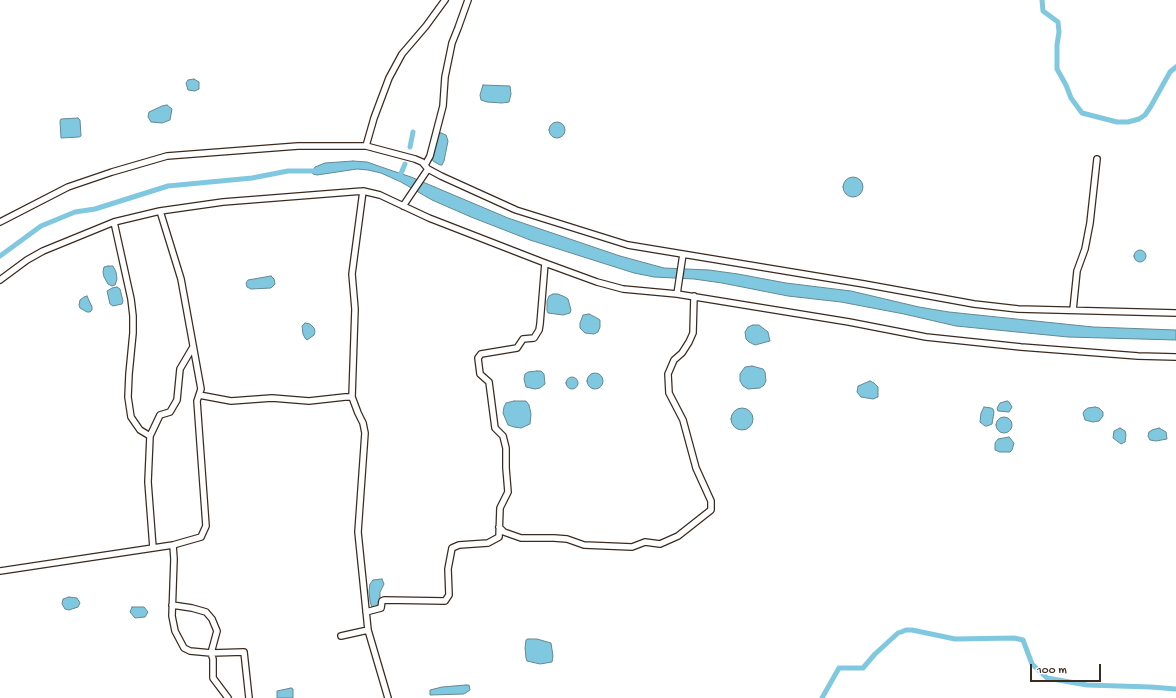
<!DOCTYPE html>
<style>
body{margin:0}
#map{position:relative;width:1176px;height:698px;overflow:hidden;background:#fff;font-family:"Gochi Hand",sans-serif}
canvas{display:block}
.scale{position:absolute;left:1030px;top:664px;width:71px;height:18px;box-sizing:border-box;border:2px solid #3b2a1e;border-top:0;padding-left:5px;font-size:12px;line-height:14px;white-space:nowrap;color:#3b2a1e;-webkit-text-stroke:3px #fff;paint-order:stroke}
</style>
<div id="map">
<canvas width="1176" height="698"></canvas>
<div class="scale">100 m</div>
</div>
<script>
const g = document.querySelector('canvas').getContext('2d');
g.lineJoin = 'round';
function fill(path, color) { g.fillStyle = color; g.fill(path, 'evenodd'); }
const poly = rows => new Path2D(rows.map(r => 'M' + r).join(''));
function trace(path, color, width, dash) { g.strokeStyle = color; g.lineWidth = width; g.lineCap = dash ? 'butt' : 'round'; g.setLineDash(dash || []); g.stroke(path); }
const water = poly([
 [194,79,199,82,199,89,195,91,188,90,186,83,188,80,194,79],
 [483,85,510,86,511,94,509,102,502,103,487,102,481,100,480,95,483,85],
 [167,105,172,109,170,120,162,123,151,122,148,117,149,112,162,106,167,105],
 [78,118,80,120,81,136,79,137,61,138,60,121,61,119,78,118],
 '549 130a8 8 0 1 1 16 0a8 8 0 1 1-16 0Z',
 [441,133,446,135,448,141,444,161,442,165,440,165,433,161,431,156,438,134,441,133],
 [353,161,367,162,390,170,411,177,508,218,620,256,664,268,709,270,738,274,786,283,851,291,919,307,949,312,1093,327,1176,330,1176,340,1068,337,956,326,904,314,841,302,788,296,722,283,694,279,654,277,634,273,530,240,471,217,432,200,401,182,381,173,368,170,357,169,317,175,313,174,312,172,315,167,325,163,353,161],
 '843 187a10 10 0 1 1 20 0a10 10 0 1 1-20 0Z',
 '1134 256a6 6 0 1 1 12 0a6 6 0 1 1-12 0Z',
 [108,266,113,266,116,272,117,279,115,285,112,286,108,284,104,277,103,272,104,267,108,266],
 [271,276,274,279,275,284,271,288,251,289,247,287,246,283,248,280,271,276],
 [117,287,120,289,123,301,122,304,113,306,110,304,107,291,112,288,117,287],
 [553,294,558,294,565,297,568,299,571,310,570,313,563,315,548,313,547,311,547,301,549,296,553,294],
 [87,296,92,307,92,310,90,312,87,312,80,308,79,305,80,300,84,297,87,296],
 [589,314,595,317,600,320,600,327,598,332,594,334,585,333,580,328,580,323,583,315,589,314],
 [305,323,310,324,314,328,315,331,314,335,307,340,305,338,303,334,302,326,305,323],
 [753,325,759,325,768,332,770,341,755,345,749,342,746,339,745,332,748,327,753,325],
 [752,366,763,369,765,372,766,381,764,385,760,388,748,389,743,386,740,381,740,374,742,371,745,367,752,366],
 [537,371,541,371,544,374,545,384,540,388,535,389,526,387,524,379,525,374,528,372,537,371],
 '587 381a8 8 0 1 1 16 0a8 8 0 1 1-16 0Z',
 '566 383a6 6 0 1 1 12 0a6 6 0 1 1-12 0Z',
 [870,381,874,383,878,387,878,397,873,399,861,397,857,392,858,386,870,381],
 [514,401,526,401,529,405,531,414,530,424,521,428,514,427,508,425,503,413,504,407,506,403,514,401],
 [1007,401,1009,402,1012,407,1009,412,998,411,997,408,1000,403,1007,401],
 [984,407,991,408,993,409,994,412,992,424,987,426,985,426,980,422,981,413,984,407],
 [1095,407,1099,408,1103,412,1103,416,1099,421,1093,422,1085,420,1083,413,1085,410,1088,408,1095,407],
 '731 419a11 11 0 1 1 22 0a11 11 0 1 1-22 0Z',
 '996 425a8 8 0 1 1 16 0a8 8 0 1 1-16 0Z',
 [1120,428,1125,431,1126,435,1125,442,1121,444,1113,438,1114,431,1120,428],
 [1159,428,1166,432,1167,439,1156,441,1150,440,1148,436,1149,432,1152,430,1159,428],
 [1009,437,1014,443,1012,450,1010,452,1000,452,995,450,995,443,998,439,1009,437],
 [382,579,384,584,380,592,380,604,379,606,372,608,370,601,369,591,370,584,373,580,382,579],
 [69,597,77,598,80,603,78,607,69,610,65,609,62,604,63,599,69,597],
 [132,607,144,607,148,612,145,617,135,618,130,612,132,607],
 [528,639,537,639,551,643,553,656,552,662,540,664,527,661,526,658,525,648,526,640,528,639],
 [466,685,469,685,470,690,464,694,430,695,430,690,442,687,466,685],
 [291,688,293,689,293,698,277,698,277,691,291,688]
]);
const canal = poly([
 [1042,0,1043,11,1058,22,1059,32,1057,45,1057,69,1066,85,1071,98,1082,113,1117,122,1128,122,1139,119,1145,115,1151,106,1170,72,1176,67],
 [410,147,413,132],
 [399,178,405,164],
 [0,256,41,226,75,212,95,209,168,186,252,178,288,171,318,171],
 [901,632,906,630,912,630,955,639,1014,638,1023,640,1032,664,1047,678,1087,685,1151,687,1176,689],
 [822,698,839,668,863,668,875,654,898,633]
]);
const minor = poly([
 [366,146,374,118,389,78,402,54,426,26,445,0],
 [425,165,430,156,443,106,445,77,452,43,458,28,468,0],
 [363,191,352,274,355,309,352,397,358,413,363,423,365,433,358,532,368,630,388,698],
 [403,206,428,169],
 [0,222,68,187,112,172,167,156,298,146,366,146,415,159,422,162,428,169,441,176,516,210,628,245,864,284,974,304,1018,309,1176,313],
 [114,222,131,299,133,316,133,333,129,374,128,397,131,417,140,430,150,436],
 [0,280,27,260,43,251,114,222,160,211,223,202,363,191,380,195,429,218,545,263,597,282,623,289,677,294,849,322,926,337,1021,347,1138,356,1176,357],
 [677,294,683,254],
 [1073,310,1077,271,1085,249,1090,223,1097,159],
 [199,395,231,401,272,398,309,401,345,397,352,397],
 [499,527,504,532,521,538,554,538,567,539,584,545,632,547,645,542,660,544,678,536,711,510,711,501,696,468,683,420,669,393,668,374,674,360,682,353,689,342,693,333,694,296],
 [173,545,174,559,172,616,175,631,184,648,190,651,211,653,213,659,213,678,228,698],
 [153,548,148,482,150,436,160,415,170,412,177,400,180,369,193,347],
 [0,571,173,545,201,537,206,526,197,401,201,389,181,279,160,211],
 [172,605,192,608,206,612,212,619,217,631,211,653,244,652,249,698],
 [366,612,381,608,382,601,384,600,445,601,449,595,448,569,452,548,459,545,488,543,499,537,500,508,508,492,506,468,506,448,503,436,495,428,489,382,480,374,478,358,481,354,517,348,523,339,534,338,539,330,540,324,545,263],
 [341,636,368,630]
]);
fill(water, '#80c8e0');
trace(water, '#648992', 1);
trace(canal, '#80c8e0', 5);
trace(minor, '#3b2a1e', 8);
trace(minor, '#fff', 5.5);
</script>
